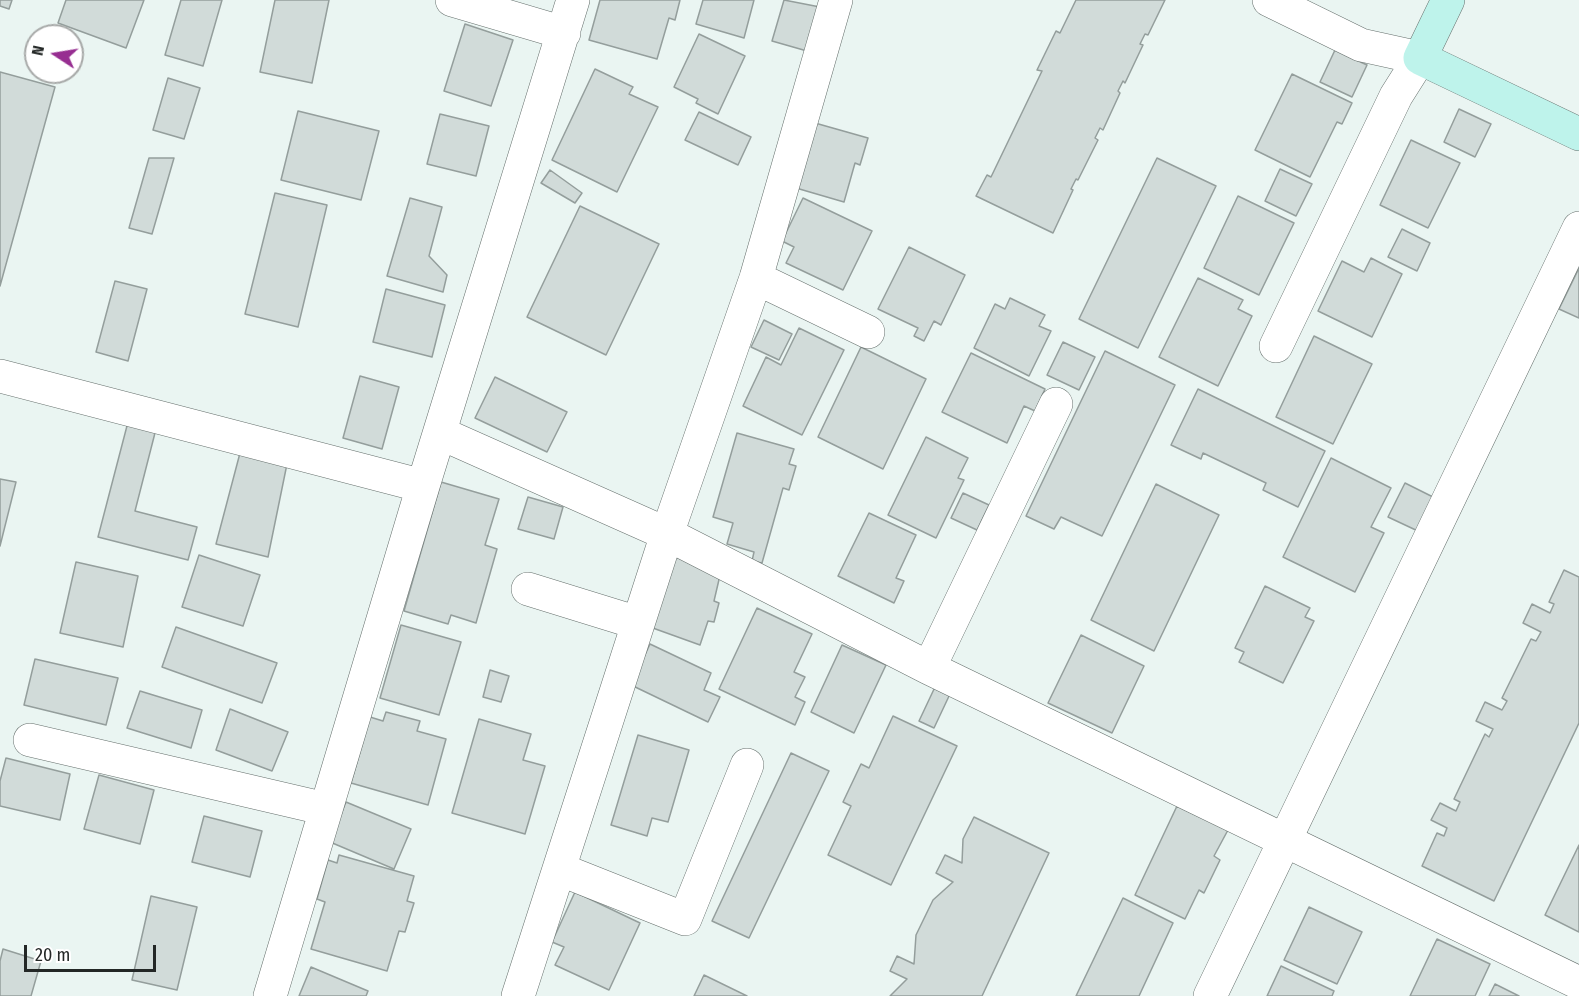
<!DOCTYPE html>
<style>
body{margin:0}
#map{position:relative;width:1579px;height:996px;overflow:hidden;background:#eaf5f2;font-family:"Fira Sans Condensed",sans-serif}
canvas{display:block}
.north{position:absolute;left:24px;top:24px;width:60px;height:60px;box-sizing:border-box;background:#fff;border:2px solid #a7a9a8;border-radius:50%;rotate:282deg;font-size:16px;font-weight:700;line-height:24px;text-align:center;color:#232726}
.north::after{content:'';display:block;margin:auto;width:21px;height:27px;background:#972e91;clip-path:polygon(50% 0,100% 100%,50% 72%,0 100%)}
.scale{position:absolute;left:24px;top:945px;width:132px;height:27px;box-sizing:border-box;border:3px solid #232726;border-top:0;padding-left:8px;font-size:18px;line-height:21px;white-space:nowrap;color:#232726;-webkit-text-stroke:4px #fff;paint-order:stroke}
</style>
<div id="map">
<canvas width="1579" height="996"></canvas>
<div class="north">N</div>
<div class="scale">20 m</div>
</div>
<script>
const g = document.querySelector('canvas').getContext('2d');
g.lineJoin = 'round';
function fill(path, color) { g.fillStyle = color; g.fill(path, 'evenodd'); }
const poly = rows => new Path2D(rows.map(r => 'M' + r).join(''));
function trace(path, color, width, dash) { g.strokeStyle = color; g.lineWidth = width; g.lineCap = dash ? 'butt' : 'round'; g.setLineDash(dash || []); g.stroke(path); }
const building = poly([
 [0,0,12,0,9,9,0,6,0,0],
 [66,0,144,0,126,48,58,23,66,0],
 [181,0,222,0,203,66,165,55,181,0],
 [275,0,329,0,312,83,260,72,275,0],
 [600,0,680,0,675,20,669,18,657,59,589,40,600,0],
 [703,0,754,0,744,38,696,24,703,0],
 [784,0,820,7,807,51,772,41,784,0],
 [1076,0,1165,0,1148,35,1145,34,1140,44,1143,45,1125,83,1123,81,1118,91,1120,93,1103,130,1100,128,1095,138,1098,140,1078,180,1076,179,1071,189,1073,190,1053,233,976,196,987,175,991,177,1042,71,1037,70,1056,31,1060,33,1076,0],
 [465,24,513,40,491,106,444,91,465,24],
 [699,34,745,56,718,114,696,103,698,99,674,87,699,34],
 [1335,50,1367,65,1352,97,1320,82,1335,50],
 [595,69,633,87,629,94,658,107,617,192,552,160,595,69],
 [0,72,55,87,0,286,0,72],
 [1292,74,1352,103,1342,124,1337,122,1310,177,1255,150,1292,74],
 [168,78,200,88,184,139,153,130,168,78],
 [1459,109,1491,124,1475,157,1444,142,1459,109],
 [298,111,379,131,361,200,281,180,298,111],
 [699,112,751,137,738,165,685,140,699,112],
 [440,114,489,126,476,176,427,164,440,114],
 [815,123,868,138,860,165,855,163,844,202,796,188,815,123],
 [1411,140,1460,163,1428,228,1380,205,1411,140],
 [149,158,174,158,152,234,129,228,149,158],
 [1157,158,1216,186,1138,348,1079,319,1157,158],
 [1280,169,1312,184,1296,216,1265,201,1280,169],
 [550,170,582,193,575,203,541,183,550,170],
 [275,193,327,205,298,327,245,314,275,193],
 [1238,196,1294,223,1259,295,1204,268,1238,196],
 [410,198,442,207,429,256,447,275,443,292,387,276,410,198],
 [803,198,872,231,843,290,786,263,794,247,782,241,803,198],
 [580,206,659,244,606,355,527,317,580,206],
 [1402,229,1430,243,1417,271,1388,257,1402,229],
 [909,247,965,275,941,325,934,321,924,341,914,336,918,328,878,309,909,247],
 [1371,258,1402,274,1372,337,1318,311,1342,261,1364,272,1371,258],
 [1579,268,1579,318,1559,309,1579,268],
 [1198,278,1243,300,1238,309,1252,316,1218,386,1159,357,1198,278],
 [115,281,147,289,128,361,96,352,115,281],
 [386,289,445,305,432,357,373,342,386,289],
 [1010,298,1045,315,1039,326,1051,331,1029,376,974,348,995,304,1005,309,1010,298],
 [764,320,792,334,779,360,751,347,764,320],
 [799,328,844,350,802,435,743,406,766,357,781,365,799,328],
 [1314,336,1372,364,1333,444,1276,417,1314,336],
 [1063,342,1095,357,1079,390,1047,375,1063,342],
 [861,347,926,379,883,469,818,437,861,347],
 [1105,351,1175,385,1102,536,1061,517,1054,529,1026,516,1105,351],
 [971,353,1045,389,1035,411,1024,406,1007,443,942,412,971,353],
 [360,376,399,387,382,449,343,438,360,376],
 [495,377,567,412,547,452,475,418,495,377],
 [1198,389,1325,451,1298,507,1263,490,1266,483,1203,453,1201,459,1171,445,1198,389],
 [128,422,156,429,135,511,197,527,188,560,98,537,128,422],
 [737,433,794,449,789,464,796,466,789,490,783,488,762,563,752,561,754,552,727,544,733,523,713,517,737,433],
 [926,437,968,458,958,478,964,480,936,538,888,515,926,437],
 [240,453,287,464,268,557,216,544,240,453],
 [1331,458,1391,488,1371,527,1384,533,1355,592,1283,557,1331,458],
 [0,479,16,482,0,546,0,479],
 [441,482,499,499,485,545,497,549,476,623,451,615,448,624,404,611,441,482],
 [1405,483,1437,499,1420,532,1388,517,1405,483],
 [1156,484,1219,515,1154,651,1091,620,1156,484],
 [963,493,989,505,977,530,951,518,963,493],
 [528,497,563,507,554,539,518,529,528,497],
 [869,513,916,535,896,578,904,581,894,603,838,576,869,513],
 [199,555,260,575,243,626,182,607,199,555],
 [672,556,721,571,714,601,719,603,714,622,708,621,700,645,650,627,672,556],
 [76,562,138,576,123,647,60,633,76,562],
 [1564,570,1579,577,1579,723,1494,901,1422,866,1437,833,1444,836,1447,828,1431,820,1440,803,1456,811,1460,802,1454,799,1485,734,1489,737,1493,729,1476,721,1485,702,1502,710,1507,701,1502,698,1531,639,1536,641,1541,632,1523,623,1532,604,1550,613,1554,604,1549,602,1564,570],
 [1265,586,1310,608,1305,617,1314,621,1283,683,1239,662,1244,652,1235,648,1265,586],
 [757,608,812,634,794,672,805,677,795,697,805,702,795,725,719,689,757,608],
 [401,625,461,642,439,715,380,698,401,625],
 [176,627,277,663,262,703,162,667,176,627],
 [1081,635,1144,666,1112,733,1048,703,1081,635],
 [650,644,711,673,704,690,720,697,708,722,631,685,650,644],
 [842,645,886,665,854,733,811,712,842,645],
 [35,659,118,678,106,725,24,705,35,659],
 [490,670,509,676,501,702,483,697,490,670],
 [935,687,950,694,934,728,919,721,935,687],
 [140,691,202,710,191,748,127,728,140,691],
 [230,709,288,732,272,771,216,750,230,709],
 [386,712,420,721,417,731,446,739,428,805,351,783,370,717,383,721,386,712],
 [893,716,957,746,891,885,828,855,851,806,843,802,861,764,869,768,893,716],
 [479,719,531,734,523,760,545,766,525,834,452,813,479,719],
 [638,735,689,750,668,822,652,818,647,836,611,825,638,735],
 [791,753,829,771,749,938,712,921,791,753],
 [6,758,70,774,60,820,0,806,0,781,6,758],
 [99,775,154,790,140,844,84,829,99,775],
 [346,802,411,829,394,869,330,842,346,802],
 [1177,806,1228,830,1214,856,1220,860,1204,893,1199,890,1185,919,1135,895,1177,806],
 [204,816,262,831,250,877,192,862,204,816],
 [974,817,1049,853,982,996,890,996,907,979,890,971,897,956,914,964,916,935,933,900,953,882,936,873,945,855,962,863,963,839,974,817],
 [1579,845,1579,932,1545,915,1579,845],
 [339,855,414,876,407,901,414,903,405,932,399,931,387,971,311,949,325,902,317,899,328,860,337,863,339,855],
 [575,892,640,923,609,990,555,965,564,947,552,942,575,892],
 [151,896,197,907,177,990,132,980,151,896],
 [1123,898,1173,923,1139,996,1076,996,1123,898],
 [1309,907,1362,932,1337,984,1284,960,1309,907],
 [1437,939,1490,964,1475,996,1410,996,1437,939],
 [3,949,41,961,31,996,0,996,0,961,3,949],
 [1281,966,1334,991,1332,996,1267,996,1281,966],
 [311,967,368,991,366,996,299,996,311,967],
 [704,975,747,996,694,996,704,975],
 [1495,984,1519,996,1489,996,1495,984]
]);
const street = poly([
 [452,0,564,33],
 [1269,0,1361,45,1420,58,1396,96,1276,346],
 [756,278,868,332],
 [0,376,423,486],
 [440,433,667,534,929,668,1579,983],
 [528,589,638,623],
 [929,668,1056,404],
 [30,740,326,809],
 [559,869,685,919,747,765],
 [270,996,423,486,573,0],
 [518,996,667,534,756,278,836,0],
 [1210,996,1579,228]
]);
const secondary = poly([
 [1448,0,1420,58,1579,134]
]);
fill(building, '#d1dbd9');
trace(building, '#949e9c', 1.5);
trace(street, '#66706d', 34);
trace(secondary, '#66706d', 34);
trace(street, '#fff', 33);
trace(secondary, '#bef3eb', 33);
</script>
